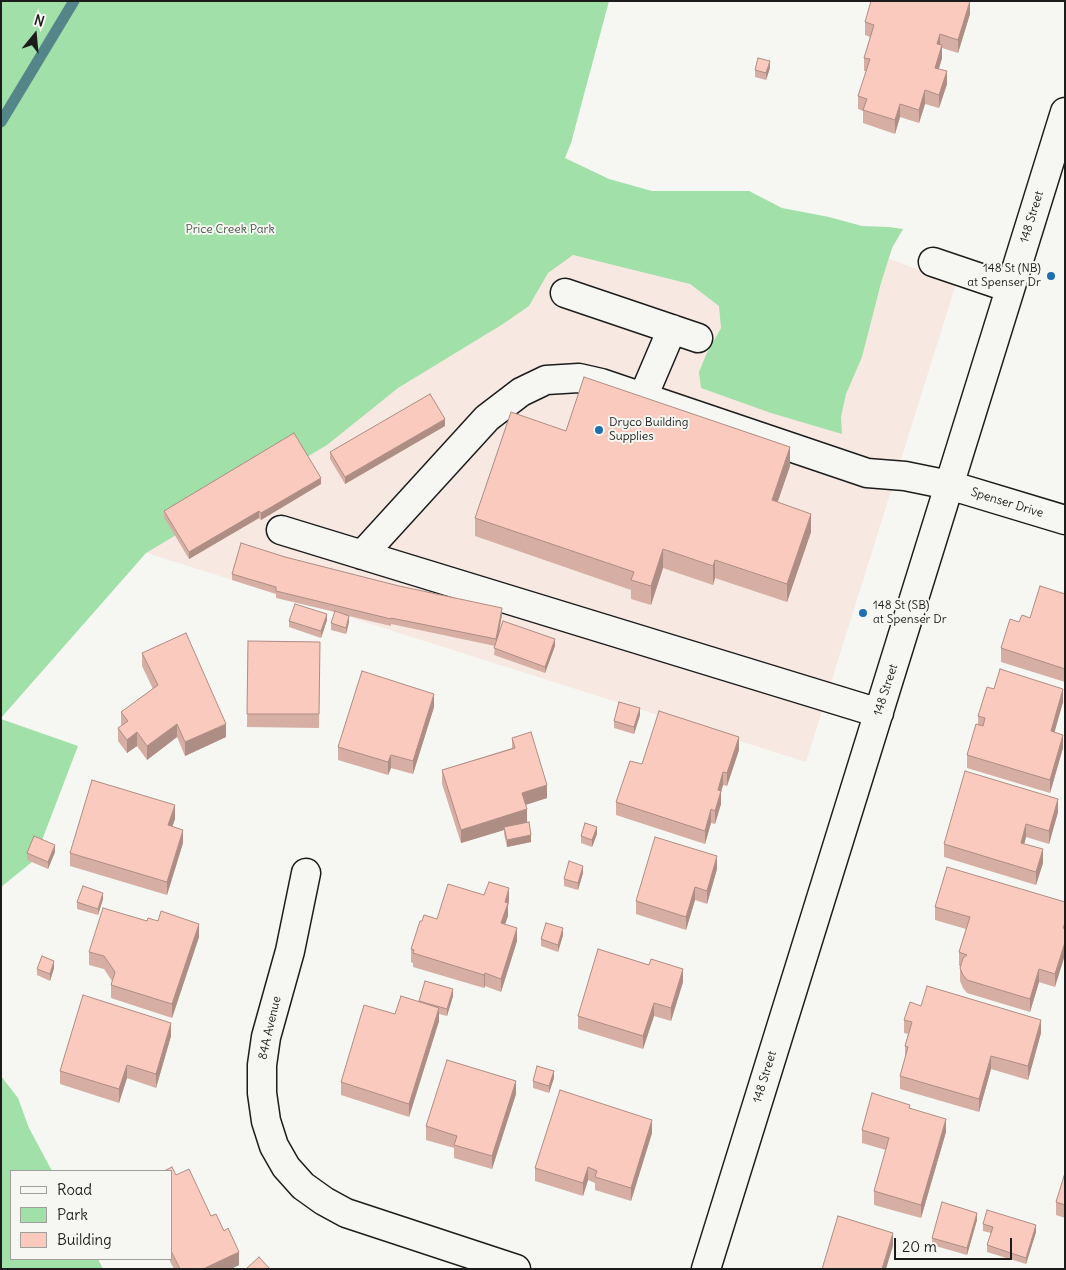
<!DOCTYPE html>
<style>
body{margin:0}
#map{position:relative;width:1066px;height:1270px;overflow:hidden;background:#f6f6f2;font-family:Delius,sans-serif}
canvas{display:block}
.frame{position:absolute;inset:0;border:2px solid #1c1c1c;pointer-events:none}
.legend{position:absolute;left:10px;top:1170px;width:162px;height:90px;box-sizing:border-box;background:#f6f6f2;border:1px solid #9f9f9c;margin:0;padding:6px 9px;list-style:none;font-size:15px;color:#1c1c1c}
.legend li{display:flex;align-items:center;gap:10px;height:25px}
.legend b{width:25px;border:1px solid #9f9f9c}
.north{position:absolute;left:10px;top:10px;width:50px;height:50px;-webkit-text-stroke:4px #f6f6f2;paint-order:stroke;rotate:17deg;font-size:14px;font-weight:700;line-height:20px;text-align:center;color:#1c1c1c}
.north::after{content:'';display:block;margin:auto;width:18px;height:22px;background:#1c1c1c;clip-path:polygon(50% 0,100% 100%,50% 72%,0 100%)}
.scale{position:absolute;left:894px;top:1238px;width:118px;height:22px;box-sizing:border-box;border:2px solid #1c1c1c;border-top:0;padding-left:6px;font-size:15px;line-height:18px;white-space:nowrap;color:#1c1c1c;-webkit-text-stroke:4px #f6f6f2;paint-order:stroke}
</style>
<div id="map">
<canvas width="1066" height="1270"></canvas>
<div class="frame"></div>
<ul class="legend">
<li><b style="height:6px;background:#f6f6f2"></b>Road</li>
<li><b style="height:14px;background:#a1e0a9"></b>Park</li>
<li><b style="height:14px;background:#f9cabd"></b>Building</li>
</ul>
<div class="north">N</div>
<div class="scale">20 m</div>
</div>
<script>
const g = document.querySelector('canvas').getContext('2d');
g.lineJoin = 'round';
function fill(path, color) { g.fillStyle = color; g.fill(path, 'evenodd'); }
const poly = rows => new Path2D(rows.map(r => 'M' + r).join(''));
function trace(path, color, width, dash) { g.strokeStyle = color; g.lineWidth = width; g.lineCap = dash ? 'butt' : 'round'; g.setLineDash(dash || []); g.stroke(path); }
function label(font, color, halo, rows, align = 'center') {
  g.font = font + ' Delius,sans-serif'; g.lineWidth = 4; g.setLineDash([]); g.textBaseline = 'middle'; g.strokeStyle = halo; g.fillStyle = color; for (const [text, x, y, turn = 0] of rows) {
    g.save(); g.translate(x, y); g.rotate((+turn || 0) * Math.PI / 180); g.textAlign = isNaN(turn) ? turn : align; if (halo) g.strokeText(text, 0, 0); g.fillText(text, 0, 0); g.restore();
  }
}
const built = poly([
 [567,172,877,254,956,284,806,762,106,540]
]);
const green = poly([
 [1,1,609,1,571,143,565,158,609,179,652,191,749,191,782,208,829,217,862,226,889,227,903,229,892,248,881,283,862,357,846,394,841,417,842,434,771,413,701,388,699,372,706,355,721,328,719,306,690,284,573,255,548,273,529,306,503,324,398,388,327,445,146,553,1,718],
 [1,719,78,746,39,848,37,858,1,887],
 [1,1076,18,1098,29,1128,52,1171,11,1171,11,1259,98,1259,103,1269,1,1269]
]);
const stream = poly([
 [1,122,74,1]
]);
const minor = poly([
 [933,262,1010,288],
 [565,293,698,338],
 [643,397,672,329],
 [281,530,879,713],
 [362,555,487,418,521,392,546,380,579,378,601,383,867,473,905,476,949,485,1065,520],
 [306,873,290,951,266,1037,262,1065,262,1093,266,1121,274,1146,286,1167,303,1186,324,1201,346,1213,516,1269],
 [706,1269,1065,112]
]);
const wall = poly([
 [970,14,958,53,942,48,942,58,939,69,947,84,939,108,925,104,919,123,900,117,895,134,863,123,863,111,858,109,858,96,866,71,864,71,864,58,870,37,865,35,865,22],
 [770,68,766,80,755,77,755,70],
 [445,426,345,484,330,459,330,452],
 [566,431,790,466,777,502,811,532,787,602,715,578,713,585,663,568,651,605,631,599,631,590,475,536,475,518],
 [321,484,261,520,259,518,189,559,164,517,164,511],
 [285,557,502,615,498,638,555,646,545,673,494,655,495,646,391,624,391,626,349,616,349,622,346,634,331,630,331,623,335,612,276,598,276,594,232,580,232,574],
 [1065,594,1065,682,1001,662,1001,648,1019,622,1030,618],
 [327,620,321,638,289,627,289,621],
 [248,641,320,642,319,728,247,727],
 [142,653,226,737,185,756,177,737,147,760,137,746,127,753,118,741,118,728,121,726,121,712,153,689,142,666],
 [994,689,1063,702,1054,732,1063,748,1050,793,967,768,967,755,978,725,978,716],
 [434,707,413,774,391,768,388,775,338,760,338,747],
 [640,715,634,734,614,728,614,721],
 [512,738,547,798,525,805,527,822,531,842,507,847,504,834,504,830,461,843,442,784,442,770,512,748],
 [739,750,727,786,723,785,721,792,721,804,715,824,711,823,705,844,616,815,616,802,642,764],
 [1058,812,1049,844,1026,837,1024,844,1043,863,1036,885,944,857,944,844],
 [175,819,172,827,183,843,167,895,70,866,70,853],
 [597,834,592,847,581,843,581,836],
 [55,852,48,869,27,860,27,853],
 [717,869,707,904,695,900,686,930,636,914,636,901],
 [583,873,578,890,564,886,564,879],
 [484,895,509,901,508,906,508,916,505,924,517,941,501,992,485,986,484,988,413,967,413,963,411,962,411,949,422,921,437,919],
 [103,899,98,915,77,909,77,902],
 [1065,902,1055,987,1039,982,1030,1012,967,993,963,988,960,981,960,968,961,966,959,966,959,952,966,929,935,920,935,907],
 [563,935,558,952,541,946,541,939],
 [199,937,172,1018,111,998,111,985,112,981,104,969,89,965,89,952],
 [54,968,50,981,37,975,37,969],
 [683,982,671,1021,654,1016,643,1049,578,1029,578,1016],
 [453,996,447,1016,439,1014,439,1021,409,1117,341,1095,341,1082,395,1014,419,1002,419,1001],
 [921,1006,1041,1033,1028,1080,991,1069,979,1112,900,1089,900,1076,905,1058,905,1046,908,1034,904,1033,904,1020],
 [171,1036,156,1088,127,1078,119,1103,60,1084,60,1071],
 [554,1078,549,1093,533,1088,533,1081],
 [516,1094,492,1169,454,1158,454,1148,426,1140,426,1126],
 [910,1108,946,1132,921,1218,874,1205,874,1191,886,1150,862,1143,862,1130],
 [652,1133,631,1201,595,1190,595,1183,588,1180,583,1196,535,1181,535,1168],
 [171,1171,176,1175,224,1231,239,1265,231,1269,174,1269,169,1259,171,1259],
 [1065,1176,1065,1218,1056,1215,1056,1202],
 [977,1220,967,1255,932,1245,932,1238],
 [983,1224,1036,1232,1026,1264,987,1252,987,1245,991,1233,983,1231]
]);
const shadedWall = poly([
 [970,1,970,14,958,53,958,40],
 [940,34,940,48,937,44],
 [942,45,942,58,935,81,935,68],
 [770,61,770,68,766,80,766,73],
 [947,71,947,84,939,108,939,95],
 [925,90,925,104,919,123,919,110],
 [900,104,900,117,895,134,895,120],
 [445,419,445,426,345,484,345,477],
 [790,447,790,466,772,519,772,500],
 [321,478,321,484,261,520,261,513],
 [259,511,259,518,189,559,189,552],
 [811,514,811,532,787,602,787,584],
 [663,549,663,568,651,605,651,586],
 [715,560,715,578,713,585,713,566],
 [502,608,502,615,496,646,496,639],
 [327,614,327,620,321,638,321,631],
 [349,616,349,622,346,634,346,628],
 [555,639,555,646,545,673,545,667],
 [1063,689,1063,702,1051,745,1051,731],
 [434,694,434,707,413,774,413,761],
 [640,708,640,715,634,734,634,727],
 [177,724,177,737,147,760,147,746],
 [226,724,226,737,185,756,185,742],
 [137,732,137,746,127,753,127,740],
 [1063,735,1063,748,1050,793,1050,780],
 [739,737,739,750,727,786,727,773],
 [391,755,391,768,388,775,388,762],
 [723,772,723,785,721,792,721,804,715,824,715,811,718,790],
 [547,785,547,798,522,806,522,793],
 [1058,799,1058,812,1049,844,1049,831],
 [175,805,175,819,168,839,168,825],
 [527,809,527,822,504,827,504,830,461,843,461,830],
 [711,809,711,823,705,844,705,831],
 [1026,824,1026,837,1021,856,1021,843],
 [597,827,597,834,592,847,592,840],
 [183,830,183,843,167,895,167,882],
 [531,835,531,842,507,847,507,840],
 [55,845,55,852,48,869,48,862],
 [1043,849,1043,863,1036,885,1036,872],
 [717,856,717,869,707,904,707,891],
 [583,866,583,873,578,890,578,883],
 [695,887,695,900,686,930,686,917],
 [509,888,509,901,508,906,508,916,501,936,501,923,505,902],
 [103,893,103,899,98,915,98,909],
 [199,924,199,937,172,1018,172,1004],
 [517,928,517,941,501,992,501,979],
 [563,928,563,935,558,952,558,945],
 [1065,942,1065,955,1055,987,1055,974],
 [54,961,54,968,50,981,50,974],
 [683,969,683,982,671,1021,671,1008],
 [1039,969,1039,982,1030,1012,1030,999],
 [485,973,485,986,484,988,484,975],
 [453,989,453,996,447,1016,447,1009],
 [654,1003,654,1016,643,1049,643,1036],
 [439,1008,439,1021,409,1117,409,1104],
 [1041,1020,1041,1033,1028,1080,1028,1066],
 [171,1023,171,1036,156,1088,156,1074],
 [991,1056,991,1069,979,1112,979,1099],
 [127,1065,127,1078,119,1103,119,1089],
 [554,1071,554,1078,549,1093,549,1086],
 [516,1081,516,1094,492,1169,492,1156],
 [946,1119,946,1132,921,1218,921,1205],
 [652,1120,652,1133,631,1201,631,1188],
 [588,1167,588,1180,583,1196,583,1183],
 [977,1213,977,1220,967,1255,967,1248],
 [1036,1225,1036,1232,1026,1264,1026,1258],
 [893,1233,893,1246,886,1269,882,1269],
 [239,1252,239,1265,231,1269,203,1269]
]);
const building = poly([
 [871,1,970,1,958,40,940,34,937,44,942,45,935,68,947,71,939,95,925,90,919,110,900,104,895,120,863,110,867,99,858,96,870,59,864,58,874,25,865,22,871,1],
 [758,58,770,61,766,73,755,70,758,58],
 [584,377,790,447,772,500,811,514,787,584,715,560,713,566,663,549,651,586,631,580,634,572,475,518,511,412,566,431,584,377],
 [430,394,445,419,345,477,330,452,430,394],
 [294,433,321,478,261,513,259,511,189,552,164,511,294,433],
 [241,543,285,557,399,586,502,608,496,639,391,618,391,619,276,591,276,587,232,574,241,543],
 [1040,586,1065,594,1065,669,1001,648,1010,619,1019,622,1022,615,1030,618,1040,586],
 [295,604,327,614,321,631,289,621,295,604],
 [335,611,349,616,346,628,331,623,335,611],
 [503,621,555,639,545,667,494,648,503,621],
 [186,633,226,724,185,742,177,724,147,746,137,732,127,740,118,728,128,721,121,712,158,685,142,653,186,633],
 [248,641,320,642,319,714,247,714,248,641],
 [1000,669,1063,689,1051,731,1063,735,1050,780,967,755,976,724,983,726,985,718,978,716,987,687,994,689,1000,669],
 [362,671,434,694,413,761,391,755,388,762,338,747,362,671],
 [619,702,640,708,634,727,614,721,619,702],
 [659,711,739,737,727,773,723,772,718,790,721,791,715,811,711,809,705,831,616,802,630,761,642,764,659,711],
 [531,732,547,785,522,793,527,809,461,830,442,770,515,748,512,738,531,732],
 [965,771,1058,799,1049,831,1026,824,1021,843,1043,849,1036,872,944,844,965,771],
 [92,780,175,805,168,825,183,830,167,882,70,853,92,780],
 [529,822,531,835,507,840,504,827,529,822],
 [585,823,597,827,592,840,581,836,585,823],
 [34,836,55,845,48,862,27,853,34,836],
 [655,837,717,856,707,891,695,887,686,917,636,901,655,837],
 [569,861,583,866,578,883,564,879,569,861],
 [947,867,1065,902,1065,923,1063,928,1065,929,1065,942,1055,974,1039,969,1030,999,967,980,963,975,960,968,963,958,967,955,959,952,970,917,935,907,947,867],
 [489,882,509,888,505,902,508,903,501,923,517,928,501,979,485,973,484,975,413,953,414,950,411,949,420,921,422,921,424,915,437,919,448,884,484,895,489,882],
 [83,886,103,893,98,909,77,902,83,886],
 [103,908,147,921,148,918,158,921,161,911,199,924,172,1004,111,985,115,972,104,956,89,952,103,908],
 [546,923,563,928,558,945,541,939,546,923],
 [598,949,649,965,651,959,683,969,671,1008,654,1003,643,1036,578,1016,598,949],
 [42,956,54,961,50,974,37,969,42,956],
 [425,981,453,989,447,1009,419,1001,425,981],
 [927,986,1041,1020,1028,1066,991,1056,979,1099,900,1076,908,1047,905,1046,912,1022,904,1020,910,1002,921,1006,927,986],
 [83,995,171,1023,156,1074,127,1065,119,1089,60,1071,83,995],
 [401,996,439,1008,409,1104,341,1082,364,1005,395,1014,401,996],
 [447,1060,516,1081,492,1156,454,1145,457,1136,426,1126,447,1060],
 [537,1066,554,1071,549,1086,533,1081,537,1066],
 [560,1090,652,1120,631,1188,595,1177,597,1171,588,1167,583,1183,535,1168,560,1090],
 [872,1093,910,1105,909,1108,946,1119,921,1205,874,1191,889,1138,862,1130,872,1093],
 [172,1167,176,1175,189,1169,211,1216,216,1214,224,1231,228,1228,239,1252,203,1269,180,1269,171,1251,171,1171,164,1171,172,1167],
 [1064,1176,1065,1176,1065,1205,1056,1202,1064,1176],
 [942,1202,977,1213,967,1248,932,1238,942,1202],
 [987,1210,1036,1225,1026,1258,987,1245,993,1227,983,1224,987,1210],
 [838,1216,893,1233,882,1269,822,1269,838,1216],
 [259,1257,270,1269,246,1269,259,1257]
]);
const markers = [
 [1051,276,5,"#1f6fb2"],
 [599,430,5,"#1f6fb2"],
 [863,613,5,"#1f6fb2"]
];
const streetNames = [
 ["148 Street",1032,217,-73],
 ["Spenser Drive",1007,503,17],
 ["148 Street",886,690,-72],
 ["84A Avenue",270,1028,-77],
 ["148 Street",765,1077,-73]
];
const parkNames = [
 ["Price Creek Park",230,230]
];
const poiNames = [
 ["148 St (NB)",1041,269,"right"],
 ["at Spenser Dr",1041,283,"right"],
 ["Dryco Building",609,423],
 ["Supplies",609,437],
 ["148 St (SB)",873,606],
 ["at Spenser Dr",873,620]
];
fill(built, '#f7e9e2');
fill(green, '#a1e0a9');
trace(stream, '#548589', 11);
trace(minor, '#1c1c1c', 31);
trace(minor, '#f6f6f2', 28);
fill(wall, '#d6aea3');
fill(shadedWall, '#ae8d84');
fill(building, '#f9cabd');
trace(building, '#ae8d84', 1);
for (const [x, y, r, color] of markers) { const dot = new Path2D(); dot.arc(x, y, r, 0, 2 * Math.PI); g.fillStyle = color; g.fill(dot); trace(dot, '#f6f6f2', 2); }
label('12px', '#1c1c1c', '#f6f6f2', streetNames);
label('12px', '#445746', '#f6f6f2', parkNames);
label('12px', '#1c1c1c', '#f6f6f2', poiNames, 'left');
</script>
